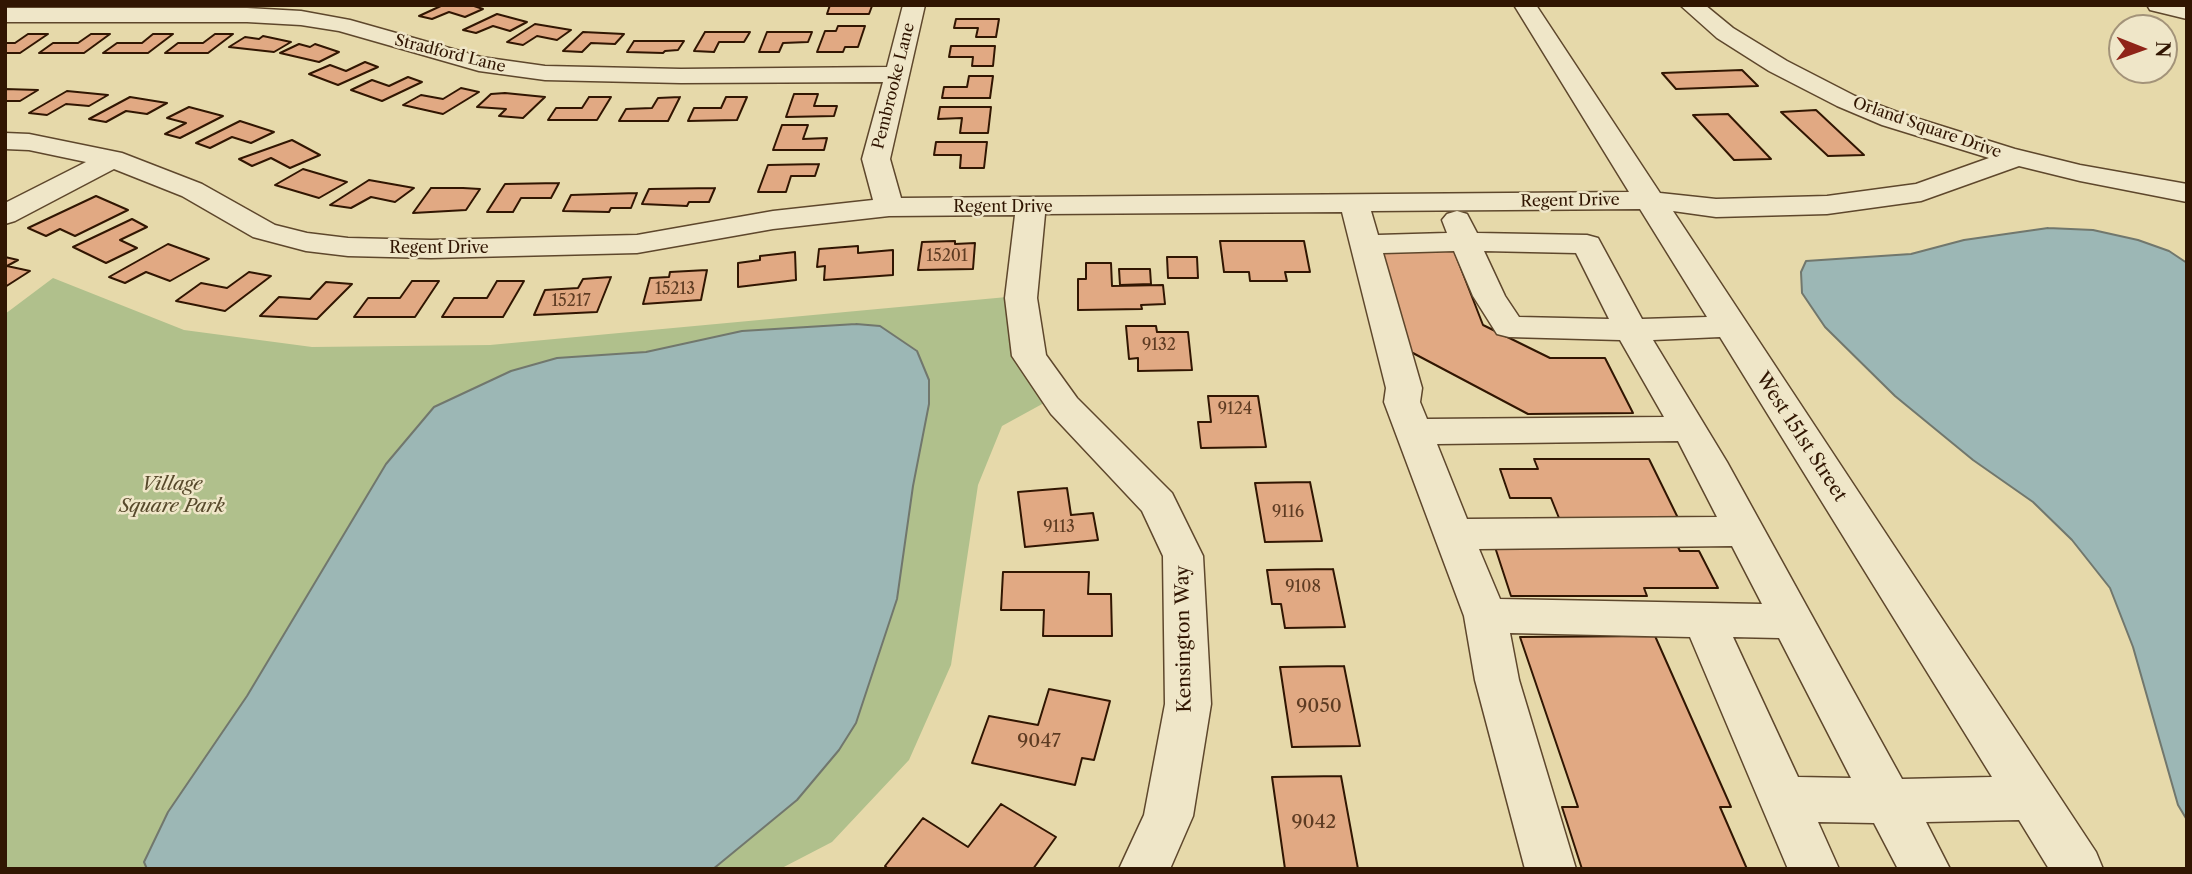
<!DOCTYPE html>
<style>
body{margin:0}
#map{position:relative;width:2192px;height:874px;overflow:hidden;background:#e6d9aa;font-family:"Libre Caslon Text",serif}
canvas{display:block}
.frame{position:absolute;inset:0;border:7px solid #311602;pointer-events:none}
.north{position:absolute;left:2108px;top:14px;width:70px;height:70px;box-sizing:border-box;background:#efe6c8;border:2px solid #a39379;border-radius:50%;rotate:91deg;font-size:19px;font-weight:700;line-height:28px;text-align:center;color:#311602}
.north::after{content:'';display:block;margin:auto;width:24px;height:32px;background:#8f2418;clip-path:polygon(50% 0,100% 100%,50% 72%,0 100%)}
</style>
<div id="map">
<canvas width="2192" height="874"></canvas>
<div class="frame"></div>
<div class="north">N</div>
</div>
<script>
const g = document.querySelector('canvas').getContext('2d');
g.lineJoin = 'round';
function fill(path, color) { g.fillStyle = color; g.fill(path, 'evenodd'); }
const poly = rows => new Path2D(rows.map(r => 'M' + r).join(''));
function trace(path, color, width, dash) { g.strokeStyle = color; g.lineWidth = width; g.lineCap = dash ? 'butt' : 'round'; g.setLineDash(dash || []); g.stroke(path); }
function label(font, color, halo, rows, align = 'center') {
  g.font = font + ' "Libre Caslon Text",serif'; g.lineWidth = 5; g.setLineDash([]); g.textBaseline = 'middle'; g.strokeStyle = halo; g.fillStyle = color; for (const [text, x, y, turn = 0] of rows) {
    g.save(); g.translate(x, y); g.rotate((+turn || 0) * Math.PI / 180); g.textAlign = isNaN(turn) ? turn : align; if (halo) g.strokeText(text, 0, 0); g.fillText(text, 0, 0); g.restore();
  }
}
const green = poly([
 [53,278,184,330,312,347,490,345,1007,297,1044,403,1002,426,978,485,951,665,909,760,832,842,780,869,713,869,718,865,913,486,929,404,929,380,917,350,880,326,856,324,742,331,646,352,557,358,511,371,435,407,386,464,247,696,168,812,144,862,147,869,5,869,5,314]
]);
const water = poly([
 [2048,228,2093,230,2138,240,2169,251,2187,263,2187,820,2178,805,2133,647,2110,588,2072,540,2033,502,1973,460,1895,396,1825,327,1802,293,1801,272,1806,261,1911,254,1964,240,2048,228],
 [856,324,880,326,917,351,929,380,929,404,913,486,897,599,856,723,839,750,797,800,718,865,713,869,147,869,144,862,168,812,247,696,386,464,434,407,511,371,557,358,646,352,742,331,856,324]
]);
const building = poly([
 [443,5,471,5,483,9,465,17,449,12,432,19,419,16,443,5],
 [830,5,852,6,872,6,869,14,827,14,830,5],
 [497,14,527,22,510,31,493,26,476,33,463,30,497,14],
 [956,19,999,19,996,37,976,37,978,28,954,28,956,19],
 [535,24,571,30,557,40,537,36,523,45,507,42,535,24],
 [838,26,865,26,858,47,845,47,843,52,817,52,825,31,836,31,838,26],
 [583,32,624,34,615,44,591,43,582,52,563,51,583,32],
 [705,32,750,32,744,42,719,42,714,52,694,51,705,32],
 [767,32,812,32,808,42,783,43,779,52,759,52,767,32],
 [28,34,48,34,20,53,5,53,5,43,15,43,28,34],
 [91,34,110,34,84,53,39,53,53,43,78,43,91,34],
 [153,34,173,34,148,53,103,53,117,43,142,43,153,34],
 [215,34,233,34,208,53,165,53,178,43,203,43,215,34],
 [263,36,291,42,274,52,229,47,245,37,259,39,263,36],
 [634,41,684,41,678,50,665,51,663,53,627,52,634,41],
 [299,44,310,47,315,44,339,52,319,62,280,53,299,44],
 [951,46,995,46,993,66,972,66,973,57,949,57,951,46],
 [365,62,378,67,338,85,309,74,330,65,346,71,365,62],
 [1742,70,1758,86,1676,89,1662,73,1742,70],
 [969,76,993,76,990,98,942,98,944,87,967,87,969,76],
 [408,77,422,82,382,101,351,90,372,80,389,86,408,77],
 [461,88,479,92,443,114,403,105,421,95,443,99,461,88],
 [5,89,38,90,20,101,5,101,5,89],
 [67,91,108,95,89,106,66,104,47,115,29,113,67,91],
 [505,93,545,97,523,118,499,116,506,109,477,107,491,94,505,93],
 [794,94,818,94,814,106,837,106,834,116,786,117,794,94],
 [130,97,167,103,147,114,126,111,106,122,89,119,130,97],
 [589,97,611,97,597,120,548,120,556,108,582,108,589,97],
 [680,97,668,121,619,121,626,109,652,108,658,98,680,97],
 [726,97,747,97,737,120,688,121,694,108,721,108,726,97],
 [189,107,223,116,180,138,165,134,186,123,167,118,189,107],
 [940,107,991,107,988,133,960,133,962,118,938,119,940,107],
 [1816,110,1864,155,1828,156,1781,112,1816,110],
 [1728,114,1771,159,1734,160,1693,115,1728,114],
 [240,121,274,132,251,143,232,137,210,148,196,143,240,121],
 [782,125,808,125,803,139,827,138,824,150,773,150,782,125],
 [292,140,320,155,290,168,271,158,252,166,239,159,292,140],
 [936,142,987,142,984,168,960,168,961,155,934,155,936,142],
 [819,164,815,176,791,176,786,192,758,192,768,165,819,164],
 [303,169,347,182,319,198,275,185,303,169],
 [369,180,414,188,395,202,371,197,351,208,330,205,369,180],
 [559,183,551,198,521,198,513,212,487,212,505,184,559,183],
 [431,188,463,188,480,189,466,210,413,213,431,188],
 [715,188,709,202,689,202,687,206,642,204,649,189,715,188],
 [637,193,631,208,611,208,609,212,563,211,571,195,637,193],
 [96,196,128,210,75,236,60,229,46,236,28,228,96,196],
 [132,219,147,227,120,240,137,248,106,263,73,247,132,219],
 [955,241,955,244,975,243,973,269,918,270,922,242,955,241],
 [1220,241,1304,241,1310,272,1285,272,1287,281,1250,281,1249,272,1224,272,1220,241],
 [168,244,209,259,170,281,146,272,125,283,109,277,168,244],
 [858,246,858,253,893,250,893,275,824,280,825,266,817,267,819,249,858,246],
 [1378,248,1453,248,1483,325,1550,358,1605,358,1633,413,1528,414,1411,352,1378,248],
 [795,252,796,280,738,287,738,263,760,260,760,256,795,252],
 [5,257,18,260,7,266,30,271,5,287,5,257],
 [1167,257,1197,257,1198,278,1168,278,1167,257],
 [1086,263,1111,263,1112,286,1163,285,1165,304,1141,305,1142,309,1078,310,1078,279,1086,279,1086,263],
 [1119,269,1150,269,1151,284,1120,285,1119,269],
 [707,270,701,300,643,304,650,278,669,277,670,272,707,270],
 [249,272,271,276,225,311,176,301,201,283,227,288,249,272],
 [611,277,597,312,534,315,545,290,578,288,583,279,611,277],
 [412,281,439,281,415,317,354,317,368,298,400,298,412,281],
 [497,281,524,281,503,317,442,317,454,298,487,298,497,281],
 [326,282,352,284,317,319,260,316,279,297,310,299,326,282],
 [1126,326,1156,326,1157,332,1188,332,1192,370,1138,371,1138,358,1129,359,1126,326],
 [1208,396,1258,396,1266,447,1201,448,1198,422,1211,422,1208,396],
 [1534,459,1649,459,1678,518,1559,518,1551,498,1510,498,1500,469,1538,469,1534,459],
 [1310,482,1322,541,1265,542,1255,483,1310,482],
 [1067,488,1071,515,1093,513,1098,540,1025,547,1018,492,1067,488],
 [1493,541,1675,541,1680,551,1699,551,1718,588,1644,588,1647,596,1511,596,1493,541],
 [1333,569,1345,627,1285,628,1281,604,1272,604,1267,570,1333,569],
 [1003,572,1089,572,1088,594,1111,594,1112,636,1043,636,1044,610,1001,610,1003,572],
 [1655,636,1731,807,1720,807,1747,869,1582,869,1562,807,1578,807,1520,637,1655,636],
 [1344,666,1360,746,1292,747,1280,667,1344,666],
 [1049,689,1110,701,1094,760,1082,758,1075,785,972,763,989,716,1038,725,1049,689],
 [1341,776,1358,869,1285,869,1272,777,1341,776],
 [1001,804,1056,837,1033,869,888,869,885,866,923,818,968,847,1001,804]
]);
const minor = poly([
 [903,5,925,5,890,159,901,198,1629,192,1514,5,1536,5,1660,193,1716,199,1827,196,1916,184,1989,158,1882,125,1837,106,1769,71,1717,38,1680,5,1705,5,1733,28,1787,61,1855,96,1900,113,2015,149,2080,165,2187,184,2187,202,2080,181,2019,166,1921,201,1827,214,1716,217,1673,211,2096,852,2103,869,2049,869,2019,820,1926,822,1950,869,1898,869,1874,823,1818,822,1839,869,1788,869,1690,637,1510,633,1519,680,1576,869,1525,869,1475,680,1464,616,1384,402,1386,388,1342,212,1045,214,1037,298,1046,355,1077,398,1172,493,1203,556,1211,704,1193,816,1170,869,1119,869,1144,815,1165,704,1163,556,1142,511,1051,414,1012,356,1005,298,1015,215,889,216,773,229,637,253,431,258,348,256,306,251,253,237,182,196,114,169,15,221,5,224,5,203,86,162,29,150,5,149,5,133,29,134,122,153,202,184,275,225,307,233,348,238,431,240,637,235,773,211,873,200,862,159,883,82,681,83,545,80,479,71,339,31,301,25,247,22,5,22,5,8,247,8,301,11,350,20,481,57,545,66,681,69,887,67,903,5],
 [1640,209,1707,317,1642,319,1598,238,1587,235,1477,233,1467,214,1457,211,1447,214,1442,220,1447,233,1378,235,1371,211,1640,209],
 [1454,251,1473,296,1497,334,1509,337,1620,340,1664,417,1427,419,1420,402,1422,388,1383,253,1454,251],
 [1484,251,1576,253,1609,319,1519,317,1505,296,1484,251],
 [1720,337,1992,777,1902,779,1727,462,1653,340,1720,337],
 [1678,441,1717,517,1467,519,1437,444,1678,441],
 [1732,546,1762,604,1500,599,1479,549,1732,546],
 [1733,637,1779,638,1851,778,1798,777,1733,637],
 [2147,5,2187,5,2187,19,2150,10,2147,5]
]);
const farStreetnames = [
 ["Stradford Lane",450,54,14],
 ["Pembrooke Lane",894,86,-76],
 ["Orland Square Drive",1927,128,19],
 ["Regent Drive",1570,201,-1],
 ["Regent Drive",1003,207],
 ["Regent Drive",439,248]
];
const numberNames = [
 ["15201",947,256],
 ["15213",675,289],
 ["15217",571,301],
 ["9132",1159,345],
 ["9124",1235,409],
 ["9116",1288,512],
 ["9113",1059,527],
 ["9108",1303,587]
];
const streetNames = [
 ["West 151st Street",1801,437,57],
 ["Kensington Way",1184,639,-91]
];
const parkNames = [
 ["Village",172,485],
 ["Square Park",172,507]
];
const nearNumbernames = [
 ["9050",1319,707],
 ["9047",1039,742],
 ["9042",1314,823]
];
fill(green, '#b0c08c');
fill(water, '#9cb7b5');
trace(water, '#71776d', 2);
fill(building, '#e1a983');
trace(building, '#311602', 2);
trace(minor, '#5e472c', 3);
fill(minor, '#efe6c8');
label('16px', '#311602', '#efe6c8', farStreetnames);
label('16px', '#5d3b22', null, numberNames);
label('19px', '#311602', '#efe6c8', streetNames);
label('italic 19px', '#57492b', '#efe6c8', parkNames);
label('19px', '#5d3b22', null, nearNumbernames);
</script>
